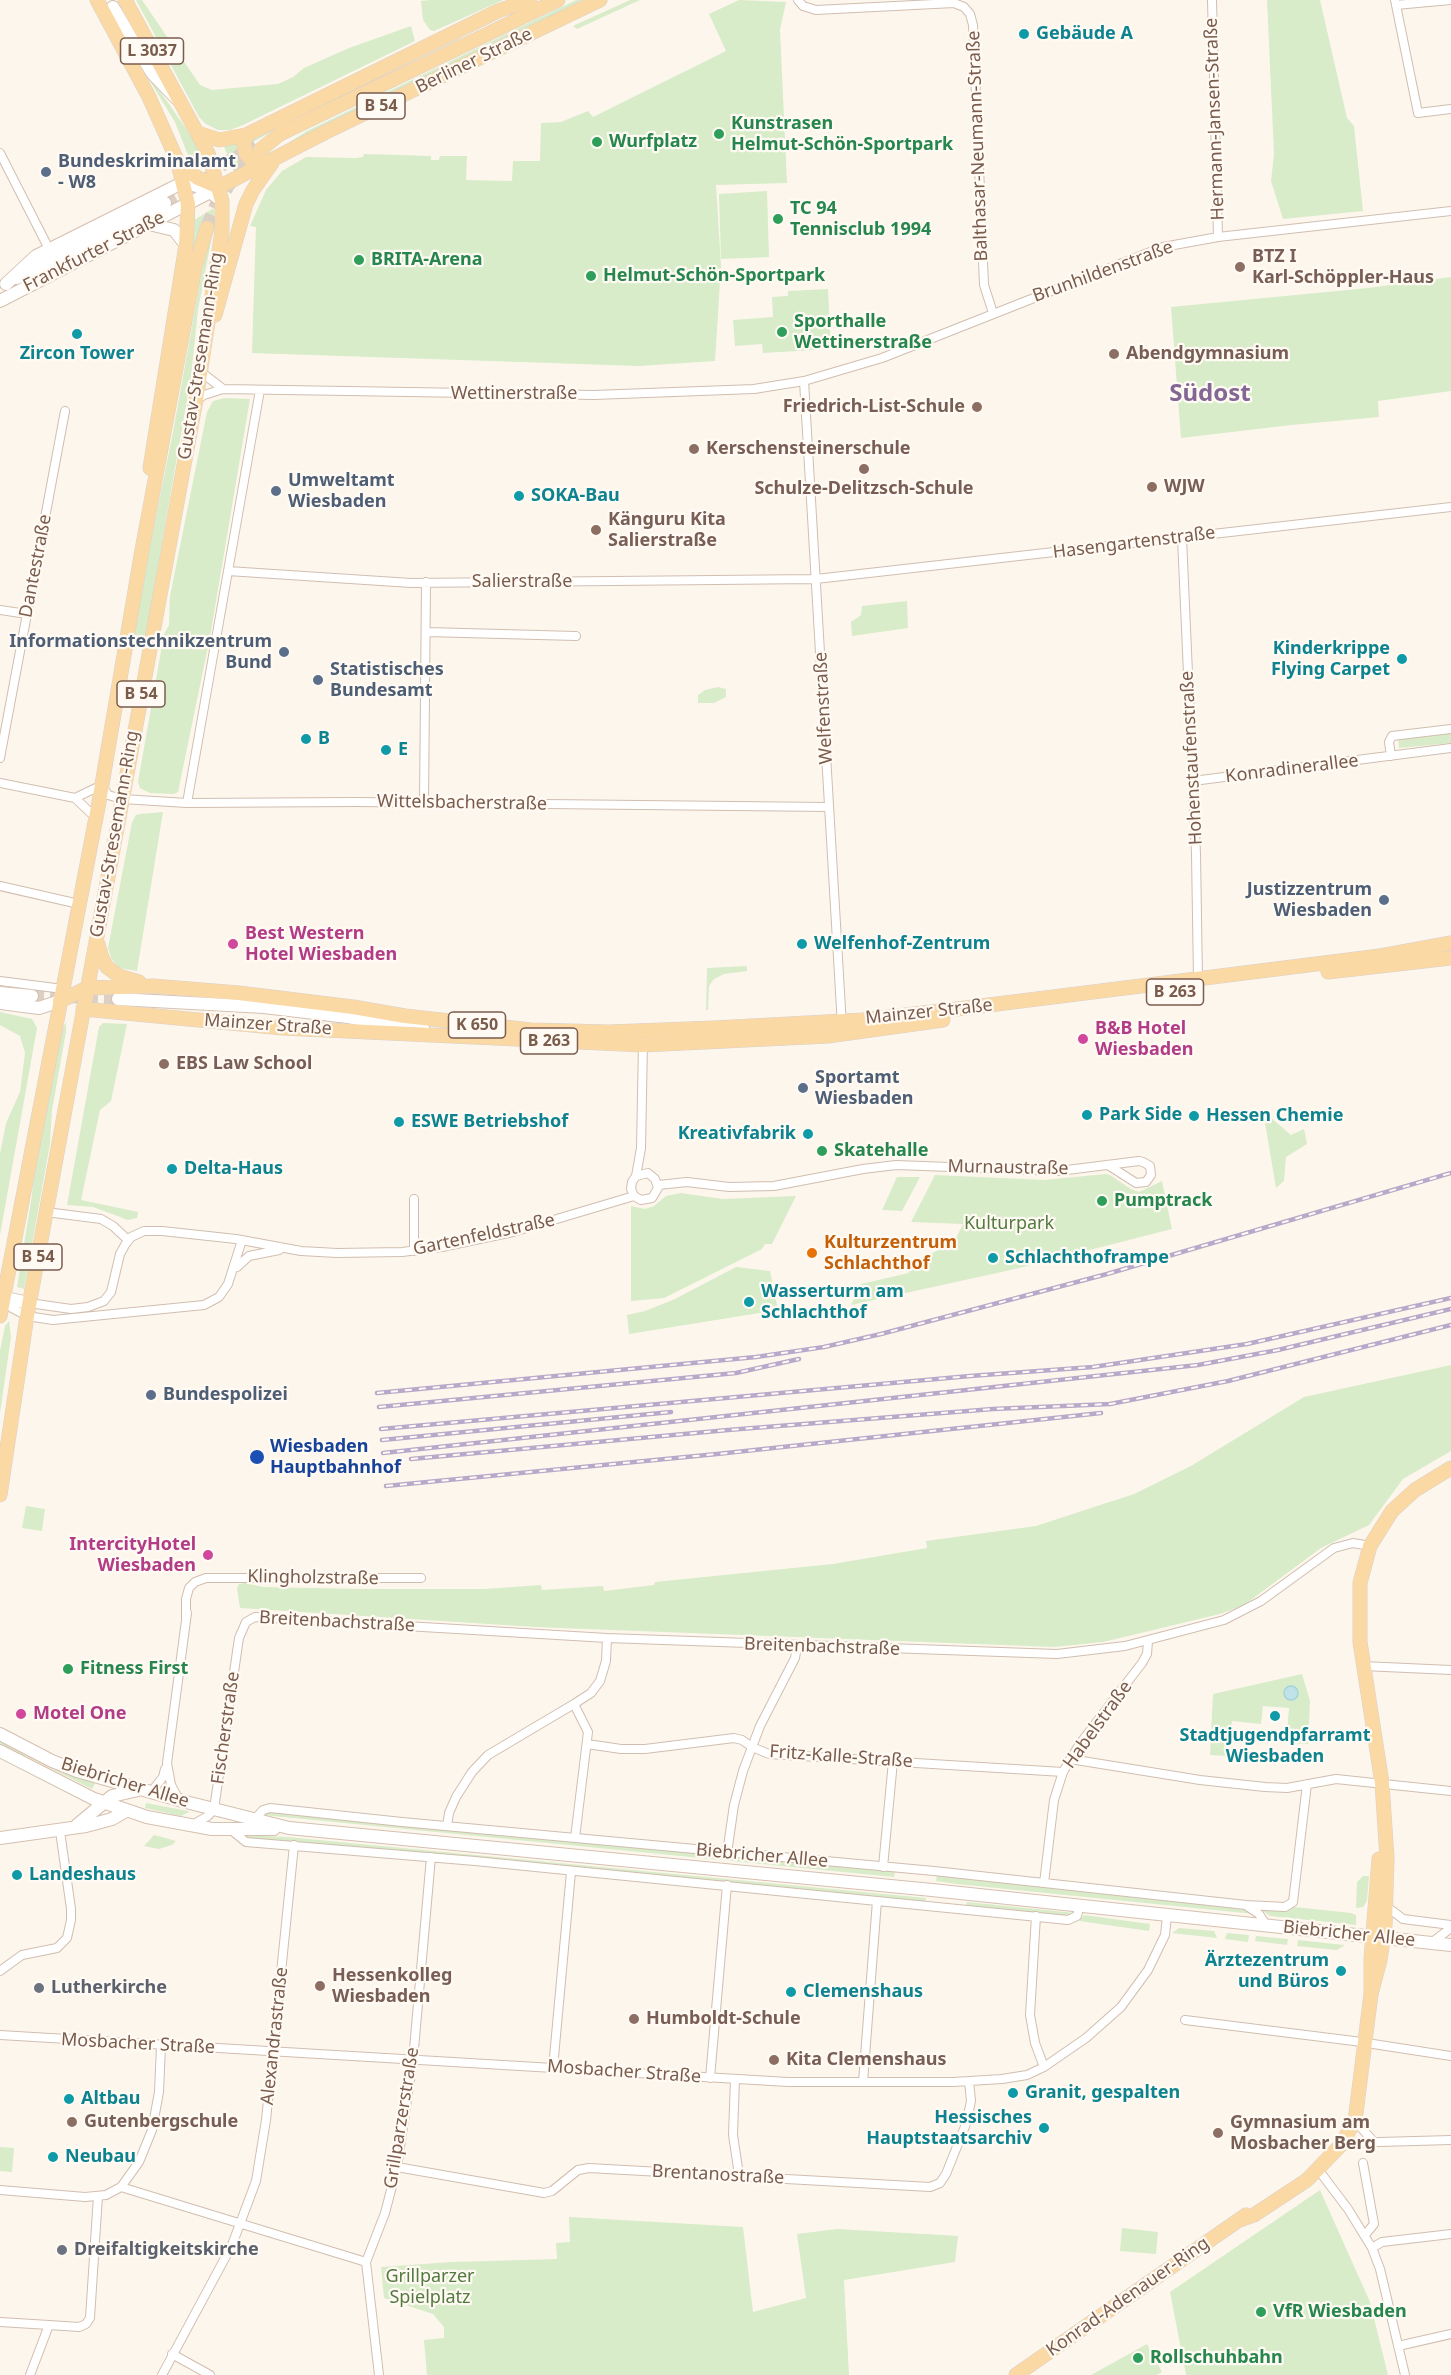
<!DOCTYPE html>
<meta charset="utf-8">
<style>
body{margin:0}
canvas{display:block;background:#fdf6ec}
</style>
<canvas width="1451" height="2375"></canvas>
<script>
const g = document.querySelector('canvas').getContext('2d');
g.lineJoin = 'round';
function fill(path, color) { g.fillStyle = color; g.fill(path, 'evenodd'); }
const poly = rows => new Path2D(rows.map(r => 'M' + r).join(''));
function trace(path, color, width, dash) { g.strokeStyle = color; g.lineWidth = width; g.lineCap = dash ? 'butt' : 'round'; g.setLineDash(dash || []); g.stroke(path); }
function label(font, color, halo, rows, align = 'center') {
  g.font = font + ' "Noto Sans",sans-serif'; g.lineWidth = 4.5; g.setLineDash([]); g.textBaseline = 'middle'; g.strokeStyle = halo; g.fillStyle = color; for (const [text, x, y, turn = 0] of rows) {
    g.save(); g.translate(x, y); g.rotate((+turn || 0) * Math.PI / 180); g.textAlign = isNaN(turn) ? turn : align; if (halo) g.strokeText(text, 0, 0); g.fillText(text, 0, 0); g.restore();
  }
}
const green = poly([
 [136,0,142,0,200,85,212,90,278,84,293,77,304,68,349,48,411,26,415,41,243,125,230,130,218,130,206,124,199,117],
 [431,0,503,0,434,31,430,30,423,20,421,1],
 [576,0,586,0,264,159,258,158,250,146,250,137,459,35,461,38,307,112,253,142,266,157,307,131],
 [630,0,640,0,577,29,573,26],
 [739,0,786,2,780,30,787,183,716,185,721,266,715,361,639,366,252,353,256,227,250,226,266,190,282,171,306,157,356,158,363,157,364,154,431,156,431,160,439,160,440,156,467,156,466,180,512,181,513,161,540,161,541,123,561,122,588,111,593,117,726,51,709,14],
 [1267,0,1320,0,1347,118,1354,126,1363,211,1283,219,1271,181,1274,154],
 [150,77,185,127,202,153,189,158,175,122,148,78],
 [236,143,251,166,234,171,223,144],
 [767,191,769,257,721,259,719,194],
 [214,208,214,226,198,310,191,377,144,646,133,645,150,546,173,432,203,265,210,238,187,287,194,220],
 [1451,277,1451,391,1378,401,1379,417,1291,425,1181,438,1171,307,1368,288],
 [828,289,831,349,763,353,762,344,735,346,733,320,773,317,772,297,788,296,788,291],
 [225,398,250,399,210,637,178,792,174,794,150,793,140,788,138,782,164,634,169,625,170,596,207,412,213,401],
 [907,601,908,628,852,636,851,622,861,615,862,606],
 [718,687,726,689,726,697,714,703,698,703,698,695,705,690],
 [1451,732,1451,743,1399,748,1398,738],
 [163,812,137,971,119,968,111,958,108,948,132,822,136,815,140,814],
 [747,966,747,971,724,974,714,979,709,986,708,1010,706,1010,707,968],
 [0,1012,32,1019,37,1028,0,1235,0,1154,6,1123,20,1092,25,1053,20,1036,0,1025],
 [66,1022,66,1032,52,1110,50,1144,24,1289,17,1287,32,1195,34,1173,61,1031],
 [103,1023,127,1024,111,1101,100,1110,81,1200,138,1212,137,1218,128,1220,93,1207,67,1205,99,1027],
 [1263,1111,1291,1135,1304,1129,1307,1144,1286,1157,1284,1181,1276,1188],
 [1106,1174,1110,1175,1131,1189,1139,1192,1162,1181,1172,1229,1015,1269,851,1305,861,1284,909,1273,907,1266,954,1242,963,1224,911,1222,935,1175,1044,1180],
 [897,1177,920,1177,902,1211,882,1210],
 [681,1193,723,1199,796,1196,772,1244,765,1244,762,1249,664,1298,631,1301,631,1206,645,1209,654,1206,666,1196],
 [736,1267,770,1271,778,1310,629,1334,627,1315,645,1311,675,1299],
 [9,1321,11,1337,0,1413,0,1351,5,1326],
 [1451,1365,1451,1451,1403,1479,1369,1525,1321,1548,1244,1605,1220,1614,1103,1642,1054,1647,535,1627,240,1608,237,1588,239,1584,245,1583,263,1587,363,1589,485,1589,541,1585,542,1590,603,1586,604,1591,654,1585,655,1582,833,1564,927,1548,926,1541,1036,1526,1134,1494,1191,1466,1304,1397],
 [26,1506,45,1509,42,1531,22,1528],
 [1302,1674,1310,1701,1308,1744,1290,1743,1291,1732,1287,1732,1289,1708,1263,1706,1261,1724,1232,1721,1228,1756,1210,1755,1213,1694],
 [0,1739,50,1767,96,1781,92,1789,26,1756,13,1752,0,1746],
 [146,1803,188,1811,189,1812,181,1816,145,1808],
 [268,1811,895,1871,894,1877,263,1815],
 [154,1835,158,1836,176,1841,172,1845,159,1849,144,1846],
 [244,1835,287,1837,926,1898,925,1903,245,1839],
 [937,1875,1245,1909,1254,1914,957,1884,936,1881],
 [1363,1876,1369,1876,1367,1901,1363,1907,1356,1908,1357,1882],
 [967,1902,1075,1913,1069,1918,966,1906],
 [1294,1907,1351,1913,1356,1915,1356,1925,1270,1916,1260,1909],
 [1084,1915,1150,1924,1149,1931,1079,1921],
 [1179,1928,1214,1931,1217,1938,1172,1933],
 [1227,1933,1249,1935,1248,1942,1225,1939],
 [1256,1936,1288,1939,1287,1945,1255,1941],
 [1298,1940,1344,1945,1345,1945,1337,1950,1297,1946],
 [0,2147,14,2148,12,2172,0,2171],
 [1320,2190,1370,2302,1388,2375,1186,2375,1170,2292],
 [569,2217,743,2227,753,2312,806,2298,797,2234,837,2229,958,2236,955,2262,844,2280,849,2375,427,2375,424,2340,444,2338,444,2327,433,2314,384,2298,381,2267,452,2262,557,2259,556,2243,570,2242],
 [1122,2228,1158,2232,1156,2254,1120,2251],
 [1147,2344,1162,2372,1157,2375,1091,2375]
]);
const water = poly([
 '1284 1693a7 7 0 1 1 14 0a7 7 0 1 1-14 0Z'
]);
const secondaryTunnel = poly([
 [207,178,228,161,256,146],
 [165,203,193,188],
 [32,996,118,999]
]);
const primaryTunnel = poly([
 [207,228,216,206,228,185,258,151]
]);
const street = poly([
 [798,0,803,6,816,10,954,3,964,7,970,14,973,25,984,285,993,313],
 [1212,0,1218,237],
 [1395,0,1418,113,1451,109],
 [1396,5,1451,0],
 [0,153,49,249],
 [201,372,223,389],
 [804,381,842,1026],
 [196,400,204,395,223,389,594,395,754,389,804,381,882,358,1163,247,1218,237,1451,211],
 [1182,538,1196,854,1198,979],
 [228,571,411,583,816,579,1451,507],
 [0,610,27,614],
 [427,632,576,636],
 [1391,756,1389,742,1392,736,1451,729],
 [0,758,65,411],
 [1193,781,1451,748],
 [0,783,75,798,96,818],
 [75,798,102,785,108,795,122,799,187,803,355,802,829,807],
 [187,803,260,390],
 [424,804,426,582],
 [0,886,79,904],
 [0,981,63,989],
 [636,1176,648,1173,655,1179,658,1188,652,1198,641,1200,634,1196,631,1189,632,1182,636,1176,641,1148,643,1043],
 [658,1185,687,1182,729,1187,774,1186,863,1169,896,1165,1059,1171,1139,1161,1143,1162,1150,1166,1151,1175,1146,1182,1136,1183,1108,1165],
 [46,1212,101,1219,113,1226,128,1240],
 [414,1251,414,1199],
 [237,1267,249,1256,279,1250],
 [4,1298,12,1308,27,1316,53,1320,204,1305,219,1297,228,1284,242,1240],
 [29,1303,71,1309,88,1307,104,1301,111,1292,120,1254,125,1245,131,1237,144,1231,162,1231,236,1239,301,1251,337,1253,402,1252,442,1247,513,1232,634,1196],
 [186,1618,186,1599,189,1588,195,1582,206,1578,421,1578],
 [1363,1666,1451,1670],
 [587,1744,621,1749,645,1749,734,1738,742,1740,752,1747,769,1754,1063,1772],
 [1070,1759,1200,1780,1265,1787,1287,1788,1336,1779,1451,1791],
 [151,1792,163,1777,165,1769],
 [179,1800,171,1785,167,1763,187,1613],
 [254,1820,263,1810,270,1808,402,1822,934,1871,1246,1905,1285,1907,1293,1902,1307,1784],
 [192,1825,208,1816,214,1809,239,1638,246,1622,255,1617,607,1638,1057,1654,1125,1646,1224,1620,1261,1601,1334,1548,1353,1543,1370,1546],
 [447,1826,449,1813,456,1797,472,1772,488,1755,574,1704],
 [230,1829,246,1842,475,1861,1068,1920,1077,1916,1080,1905],
 [575,1838,588,1732,574,1704,591,1693,600,1681,606,1661,607,1638],
 [727,1853,734,1805,743,1771,760,1726,795,1658,797,1646],
 [883,1867,893,1761],
 [1044,1883,1054,1800,1063,1772,1079,1745,1142,1663,1147,1654,1148,1641],
 [1247,1906,1259,1914,1266,1925],
 [1386,1906,1403,1919,1451,1925],
 [1036,1916,1030,2015,1035,2043,1044,2067],
 [1431,1943,1451,1928],
 [0,1971,22,1955,57,1948,67,1938,71,1920,71,1909,60,1831],
 [1185,2020,1354,2041,1451,2056],
 [0,2035,788,2082,953,2082,1002,2079,1027,2075,1044,2067,1086,2038,1121,2007,1148,1970,1165,1935,1167,1916],
 [553,2068,571,1872],
 [710,2078,727,1885],
 [735,2079,733,2135,739,2175],
 [863,2082,877,1901],
 [1355,2121,1374,2142],
 [1343,2143,1451,2140],
 [1363,2163,1374,2224,1365,2235],
 [397,2167,544,2193,552,2191,578,2170,589,2168,930,2187,940,2183,946,2174,966,2124,971,2101,969,2081],
 [1317,2168,1348,2209,1372,2248,1380,2269,1405,2375],
 [121,2187,366,2262],
 [0,2190,85,2197,106,2195,121,2187,139,2162,152,2130,159,2092,161,2046],
 [1372,2248,1382,2242,1451,2234],
 [0,2322,49,2325],
 [1398,2346,1451,2334],
 [172,2354,210,2375],
 [30,2375,49,2325,79,2327,86,2324,90,2318,98,2196],
 [162,2375,232,2245,256,2181,266,2120,294,1845],
 [379,2375,366,2262,385,2213,397,2167,413,2060,431,1857]
]);
const secondary = poly([
 [113,7,152,73,177,99],
 [149,224,174,230,186,245],
 [17,278,165,203],
 [6,284,36,256,184,182,206,189,222,201],
 [0,301,216,189],
 [0,993,32,996],
 [118,999,264,1007,348,1017,424,1030],
 [0,1003,39,1008,60,1001],
 [0,1297,29,1303],
 [0,1734,52,1761,77,1771,186,1802,289,1828,932,1890,1451,1945],
 [0,1751,94,1799,147,1817,212,1829,274,1829],
 [77,1825,112,1796,138,1790],
 [0,1838,86,1826,112,1819,126,1811]
]);
const primary = poly([
 [97,0,149,97,177,160,188,204,186,245,150,468],
 [198,133,219,140,246,135,498,11,530,0],
 [246,135,244,145,246,154,252,161,262,165],
 [260,150,280,134,558,0],
 [179,164,198,178,219,187],
 [219,187,326,132,600,0],
 [215,315,246,204,253,190,272,163],
 [98,944,102,958,107,967,119,976,139,982],
 [1328,972,1451,958],
 [60,1001,87,988,153,986,239,993,353,1007,405,1016,531,1030,609,1032,714,1028,863,1020,957,1009,1380,956,1451,943],
 [83,1009,283,1028,643,1045,828,1036,943,1020],
 [0,1316,99,802,142,550,195,267,207,228],
 [0,1495,27,1316,196,400,222,231,222,201,208,153,125,0],
 [1371,1994,1380,1960,1385,1926,1387,1858,1382,1783,1360,1642,1360,1583,1370,1546,1392,1511,1415,1490,1451,1468],
 [1240,2220,1254,2215,1307,2180,1340,2146,1355,2121,1371,1994,1371,1959,1379,1859],
 [1016,2375,1246,2215]
]);
const rail = poly([
 [377,1393,756,1357,824,1347,881,1334,1107,1274,1451,1173],
 [379,1407,736,1373,799,1359],
 [381,1429,970,1376,1093,1367,1247,1344,1451,1298],
 [382,1440,671,1412],
 [383,1453,1198,1365,1278,1350,1451,1309],
 [411,1459,728,1430,993,1409,1110,1404,1228,1381,1451,1325],
 [386,1486,717,1454,1101,1413]
]);
const markers = [
 [1024,34,6,"#0f9aa8"],
 [719,134,6,"#2e9e5b"],
 [597,142,6,"#2e9e5b"],
 [46,172,6,"#5c6f8a"],
 [778,219,6,"#2e9e5b"],
 [359,260,6,"#2e9e5b"],
 [1240,267,6,"#8d6e63"],
 [591,276,6,"#2e9e5b"],
 [782,332,6,"#2e9e5b"],
 [77,334,6,"#0f9aa8"],
 [1114,354,6,"#8d6e63"],
 [977,407,6,"#8d6e63"],
 [694,449,6,"#8d6e63"],
 [864,469,6,"#8d6e63"],
 [1152,487,6,"#8d6e63"],
 [276,491,6,"#5c6f8a"],
 [519,496,6,"#0f9aa8"],
 [596,530,6,"#8d6e63"],
 [284,652,6,"#5c6f8a"],
 [1402,659,6,"#0f9aa8"],
 [318,680,6,"#5c6f8a"],
 [306,739,6,"#0f9aa8"],
 [386,750,6,"#0f9aa8"],
 [1384,900,6,"#5c6f8a"],
 [233,944,6,"#d1479c"],
 [802,944,6,"#0f9aa8"],
 [1083,1039,6,"#d1479c"],
 [164,1064,6,"#8d6e63"],
 [803,1088,6,"#5c6f8a"],
 [1087,1115,6,"#0f9aa8"],
 [1194,1116,6,"#0f9aa8"],
 [399,1122,6,"#0f9aa8"],
 [808,1134,6,"#0f9aa8"],
 [822,1151,6,"#2e9e5b"],
 [172,1169,6,"#0f9aa8"],
 [1102,1201,6,"#2e9e5b"],
 [812,1253,6,"#e8710a"],
 [993,1258,6,"#0f9aa8"],
 [749,1302,6,"#0f9aa8"],
 [151,1395,6,"#5c6f8a"],
 [257,1457,8,"#1a4fb4"],
 [208,1555,6,"#d1479c"],
 [68,1669,6,"#2e9e5b"],
 [21,1714,6,"#d1479c"],
 [1275,1716,6,"#0f9aa8"],
 [17,1875,6,"#0f9aa8"],
 [1341,1971,6,"#0f9aa8"],
 [320,1986,6,"#8d6e63"],
 [39,1988,6,"#6b7280"],
 [791,1992,6,"#0f9aa8"],
 [634,2019,6,"#8d6e63"],
 [774,2060,6,"#8d6e63"],
 [1013,2093,6,"#0f9aa8"],
 [69,2099,6,"#0f9aa8"],
 [72,2122,6,"#8d6e63"],
 [1044,2128,6,"#0f9aa8"],
 [1218,2133,6,"#8d6e63"],
 [53,2157,6,"#0f9aa8"],
 [62,2250,6,"#6b7280"],
 [1261,2312,6,"#2e9e5b"],
 [1138,2358,6,"#2e9e5b"]
];
const shields = [
 [152,51,63],
 [381,106,48],
 [141,694,48],
 [1175,992,57],
 [477,1025,57],
 [549,1041,57],
 [38,1257,48]
];
const shieldNames = [
 ["L 3037",152,51],
 ["B 54",381,106],
 ["B 54",141,694],
 ["B 263",1175,992],
 ["K 650",477,1025],
 ["B 263",549,1041],
 ["B 54",38,1257]
];
const cultureNames = [
 ["Gebäude A",1036,34],
 ["Zircon Tower",77,354,"center"],
 ["SOKA-Bau",531,496],
 ["Kinderkrippe",1390,649,"right"],
 ["Flying Carpet",1390,670,"right"],
 ["B",318,739],
 ["E",398,750],
 ["Welfenhof-Zentrum",814,944],
 ["Park Side",1099,1115],
 ["Hessen Chemie",1206,1116],
 ["ESWE Betriebshof",411,1122],
 ["Kreativfabrik",796,1134,"right"],
 ["Delta-Haus",184,1169],
 ["Schlachthoframpe",1005,1258],
 ["Wasserturm am",761,1292],
 ["Schlachthof",761,1313],
 ["Stadtjugendpfarramt",1275,1736,"center"],
 ["Wiesbaden",1275,1757,"center"],
 ["Landeshaus",29,1875],
 ["Ärztezentrum",1329,1961,"right"],
 ["und Büros",1329,1982,"right"],
 ["Clemenshaus",803,1992],
 ["Granit, gespalten",1025,2093],
 ["Altbau",81,2099],
 ["Hessisches",1032,2118,"right"],
 ["Hauptstaatsarchiv",1032,2139,"right"],
 ["Neubau",65,2157]
];
const streetNames = [
 ["Berliner Straße",474,61,-26],
 ["Hermann-Jansen-Straße",1215,119,-92],
 ["Balthasar-Neumann-Straße",978,146,-92],
 ["Frankfurter Straße",94,252,-27],
 ["Brunhildenstraße",1103,272,-20],
 ["Gustav-Stresemann-Ring",201,356,-81],
 ["Wettinerstraße",514,394],
 ["Hasengartenstraße",1134,543,-7],
 ["Dantestraße",36,566,-79],
 ["Salierstraße",522,582],
 ["Welfenstraße",824,708,-93],
 ["Hohenstaufenstraße",1192,758,-93],
 ["Konradinerallee",1292,769,-7],
 ["Wittelsbacherstraße",462,803,1],
 ["Gustav-Stresemann-Ring",115,834,-80],
 ["Mainzer Straße",929,1012,-6],
 ["Mainzer Straße",268,1025,4],
 ["Murnaustraße",1008,1168,1],
 ["Gartenfeldstraße",484,1235,-12],
 ["Klingholzstraße",313,1578,1],
 ["Breitenbachstraße",337,1622,3],
 ["Breitenbachstraße",822,1647,2],
 ["Habelstraße",1098,1725,-54],
 ["Fischerstraße",226,1728,-82],
 ["Fritz-Kalle-Straße",841,1757,4],
 ["Biebricher Allee",125,1783,17],
 ["Biebricher Allee",762,1856,5],
 ["Biebricher Allee",1349,1934,6],
 ["Alexandrastraße",275,2036,-84],
 ["Mosbacher Straße",138,2044,3],
 ["Mosbacher Straße",624,2072,4],
 ["Grillparzerstraße",402,2118,-81],
 ["Brentanostraße",718,2175,3],
 ["Konrad-Adenauer-Ring",1128,2297,-35]
];
const leisureNames = [
 ["Kunstrasen",731,124],
 ["Helmut-Schön-Sportpark",731,145],
 ["Wurfplatz",609,142],
 ["TC 94",790,209],
 ["Tennisclub 1994",790,230],
 ["BRITA-Arena",371,260],
 ["Helmut-Schön-Sportpark",603,276],
 ["Sporthalle",794,322],
 ["Wettinerstraße",794,343],
 ["Skatehalle",834,1151],
 ["Pumptrack",1114,1201],
 ["Fitness First",80,1669],
 ["VfR Wiesbaden",1273,2312],
 ["Rollschuhbahn",1150,2358]
];
const serviceNames = [
 ["Bundeskriminalamt",58,162],
 ["- W8",58,183],
 ["Umweltamt",288,481],
 ["Wiesbaden",288,502],
 ["Informationstechnikzentrum",272,642,"right"],
 ["Bund",272,663,"right"],
 ["Statistisches",330,670],
 ["Bundesamt",330,691],
 ["Justizzentrum",1372,890,"right"],
 ["Wiesbaden",1372,911,"right"],
 ["Sportamt",815,1078],
 ["Wiesbaden",815,1099],
 ["Bundespolizei",163,1395]
];
const educationNames = [
 ["BTZ I",1252,257],
 ["Karl-Schöppler-Haus",1252,278],
 ["Abendgymnasium",1126,354],
 ["Friedrich-List-Schule",965,407,"right"],
 ["Kerschensteinerschule",706,449],
 ["WJW",1164,487],
 ["Schulze-Delitzsch-Schule",864,489,"center"],
 ["Känguru Kita",608,520],
 ["Salierstraße",608,541],
 ["EBS Law School",176,1064],
 ["Hessenkolleg",332,1976],
 ["Wiesbaden",332,1997],
 ["Humboldt-Schule",646,2019],
 ["Kita Clemenshaus",786,2060],
 ["Gutenbergschule",84,2122],
 ["Gymnasium am",1230,2123],
 ["Mosbacher Berg",1230,2144]
];
const hotelNames = [
 ["Best Western",245,934],
 ["Hotel Wiesbaden",245,955],
 ["B&B Hotel",1095,1029],
 ["Wiesbaden",1095,1050],
 ["IntercityHotel",196,1545,"right"],
 ["Wiesbaden",196,1566,"right"],
 ["Motel One",33,1714]
];
const parkNames = [
 ["Kulturpark",1009,1224],
 ["Grillparzer",430,2277],
 ["Spielplatz",430,2298]
];
const foodNames = [
 ["Kulturzentrum",824,1243],
 ["Schlachthof",824,1264]
];
const transitNames = [
 ["Wiesbaden",270,1447],
 ["Hauptbahnhof",270,1468]
];
const worshipNames = [
 ["Lutherkirche",51,1988],
 ["Dreifaltigkeitskirche",74,2250]
];
const districtNames = [
 ["Südost",1210,394]
];
fill(green, '#d8ecc9');
fill(water, '#bfe3e8');
trace(water, '#a5d3da', 1.5);
trace(secondaryTunnel, '#dcd0c4', 12, [12, 6]);
trace(primaryTunnel, '#dcd0c4', 14, [14, 7]);
trace(street, '#d1beb0', 10);
trace(secondary, '#d6c0b0', 14);
trace(primary, '#dad1cd', 15);
trace(street, '#fff', 8);
trace(secondary, '#fff', 12);
trace(primary, '#fbd9a5', 14);
trace(rail, '#b9a8c9', 4.5);
trace(rail, '#fffaf3', 2, [7]);
for (const [x, y, r, color] of markers) { const dot = new Path2D(); dot.arc(x, y, r, 0, 2 * Math.PI); g.fillStyle = color; g.fill(dot); trace(dot, '#fffaf3', 2); }
for (const [x, y, w] of shields) { const box = new Path2D(); box.roundRect(x - w / 2, y - 13, w, 26, 4.5); g.fillStyle = '#fffaf3'; g.fill(box); trace(box, '#7a5c4d', 1.5); }
label('bold 16px', '#7a5c4d', null, shieldNames);
label('bold 18px', '#0d838f', '#fffaf3', cultureNames, 'left');
label('18px', '#7a5c4d', '#fffaf3', streetNames);
label('bold 18px', '#27864d', '#fffaf3', leisureNames, 'left');
label('bold 18px', '#4e5e75', '#fffaf3', serviceNames, 'left');
label('bold 18px', '#785e54', '#fffaf3', educationNames, 'left');
label('bold 18px', '#b23c85', '#fffaf3', hotelNames, 'left');
label('18px', '#537a41', '#fffaf3', parkNames);
label('bold 18px', '#c56008', '#fffaf3', foodNames, 'left');
label('bold 18px', '#164399', '#fffaf3', transitNames, 'left');
label('bold 18px', '#5b616d', '#fffaf3', worshipNames, 'left');
label('bold 24px', '#846695', '#fffaf3', districtNames);
</script>
